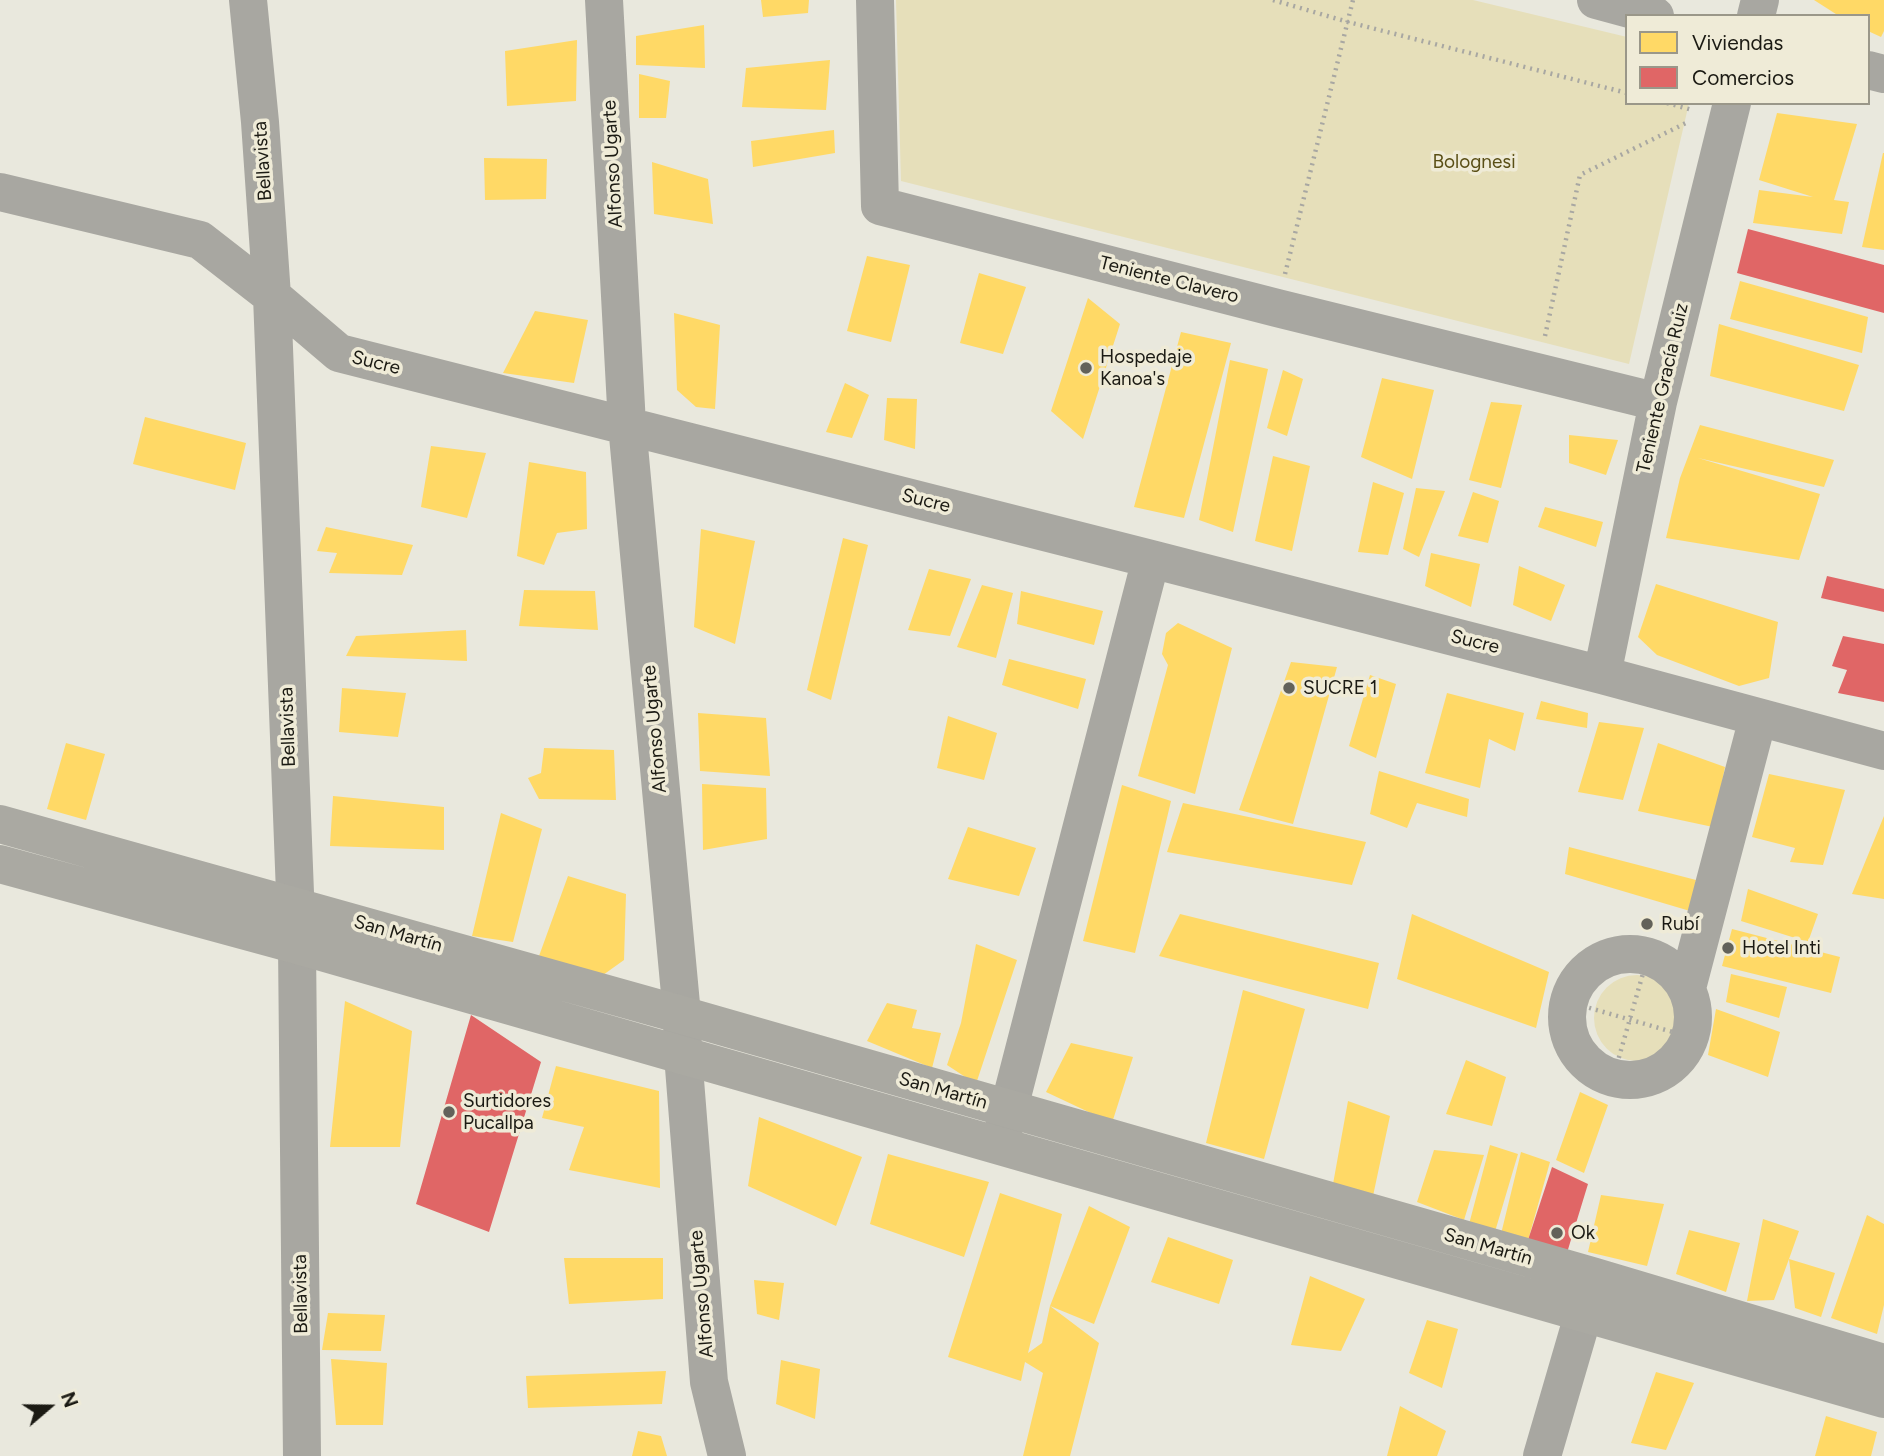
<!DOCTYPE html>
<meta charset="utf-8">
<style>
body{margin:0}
#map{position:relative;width:1884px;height:1456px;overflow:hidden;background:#e9e8dd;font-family:Figtree,sans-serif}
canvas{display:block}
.legend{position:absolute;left:1625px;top:14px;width:245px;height:91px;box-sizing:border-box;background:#efebd7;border:2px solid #9a9789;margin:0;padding:9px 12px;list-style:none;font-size:21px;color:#1b1a13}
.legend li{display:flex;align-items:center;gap:14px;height:35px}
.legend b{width:35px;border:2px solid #9a9789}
.north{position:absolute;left:14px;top:1372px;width:70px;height:70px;-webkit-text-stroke:5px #efebd7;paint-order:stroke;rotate:70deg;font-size:19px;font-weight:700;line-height:28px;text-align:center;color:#1b1a13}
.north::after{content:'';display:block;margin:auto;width:24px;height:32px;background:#1b1a13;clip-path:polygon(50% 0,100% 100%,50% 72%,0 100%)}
</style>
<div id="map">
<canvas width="1884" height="1456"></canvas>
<ul class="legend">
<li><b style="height:19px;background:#ffd966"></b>Viviendas</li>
<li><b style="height:19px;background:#e06666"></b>Comercios</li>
</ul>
<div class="north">N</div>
</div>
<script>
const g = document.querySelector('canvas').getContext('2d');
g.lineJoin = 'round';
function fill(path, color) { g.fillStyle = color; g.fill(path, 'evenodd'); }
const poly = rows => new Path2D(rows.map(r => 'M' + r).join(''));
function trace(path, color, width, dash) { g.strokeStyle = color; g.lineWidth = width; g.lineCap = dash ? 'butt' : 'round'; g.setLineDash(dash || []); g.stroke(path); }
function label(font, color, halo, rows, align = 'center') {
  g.font = font + ' Figtree,sans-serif'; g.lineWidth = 7; g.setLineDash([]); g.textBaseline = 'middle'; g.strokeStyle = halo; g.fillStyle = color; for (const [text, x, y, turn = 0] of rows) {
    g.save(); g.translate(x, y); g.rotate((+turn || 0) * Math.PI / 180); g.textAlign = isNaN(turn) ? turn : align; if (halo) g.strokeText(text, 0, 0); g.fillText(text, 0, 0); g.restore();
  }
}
const green = poly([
 [896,0,1473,0,1627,37,1627,103,1689,103,1629,364,901,181],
 '1594 1018a43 43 0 1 1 86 0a43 43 0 1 1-86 0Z'
]);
const homes = poly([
 [761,0,809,0,808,13,763,17],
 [1814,0,1884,0,1884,31,1881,37,1868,31,1868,16,1839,16],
 [704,25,705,68,636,65,636,36],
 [577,40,576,101,507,106,505,51],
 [830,60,826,110,742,107,746,68],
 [639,74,670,81,666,118,639,118],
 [1777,113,1857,124,1834,200,1849,202,1842,234,1753,223,1759,190,1813,197,1759,180],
 [834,130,835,153,753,167,751,141],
 [1883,153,1884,153,1884,250,1862,247],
 [484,158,547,159,546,199,485,200],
 [652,162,708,179,713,224,654,214],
 [867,256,910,265,891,342,847,331],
 [979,273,1026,287,1003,354,960,343],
 [1740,281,1868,317,1862,353,1730,319],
 [1088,298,1120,324,1083,439,1051,411],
 [535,311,588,320,574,383,503,373],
 [674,313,720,325,715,409,696,407,677,390],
 [1719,324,1859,365,1844,411,1710,376],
 [1181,332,1231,343,1184,518,1134,507],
 [1230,360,1268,369,1233,532,1199,520],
 [1283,370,1303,379,1287,436,1267,428],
 [1382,378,1434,390,1412,479,1361,457],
 [845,383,869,395,852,438,826,432],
 [887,398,917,399,915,449,884,440],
 [1491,402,1522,405,1501,488,1469,480],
 [145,417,246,443,235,490,133,464],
 [1700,425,1834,460,1824,487,1698,458,1820,494,1799,560,1666,538,1680,478],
 [1569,435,1618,440,1606,475,1569,463],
 [431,446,486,453,467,518,421,507],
 [1273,456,1310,466,1292,551,1255,541],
 [529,462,586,472,587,529,557,533,544,565,517,556],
 [1373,482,1404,493,1388,555,1358,552],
 [1416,488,1445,491,1419,557,1403,549],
 [1473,492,1499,501,1488,543,1458,536],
 [1545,507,1603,522,1596,547,1538,527],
 [326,527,413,545,402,575,329,573,337,553,317,551],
 [701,529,755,541,735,644,694,627],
 [843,538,868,545,831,700,807,690],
 [1431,553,1480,564,1471,607,1425,586],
 [1519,566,1565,585,1551,621,1513,605],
 [929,569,971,579,950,636,908,630],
 [1656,584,1778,622,1769,678,1739,686,1657,655,1638,637],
 [982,585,1013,593,996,658,957,647],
 [524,590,595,591,598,630,519,626],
 [1021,591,1103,611,1094,645,1017,624],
 [1178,623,1232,648,1195,794,1138,776,1168,665,1162,654,1166,633],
 [466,630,467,661,346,656,356,636],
 [1009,659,1086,679,1078,709,1002,685],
 [1291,662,1337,667,1293,824,1239,810],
 [1370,675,1396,684,1376,758,1349,746],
 [342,688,406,693,398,737,339,732],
 [1447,693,1524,713,1515,751,1489,739,1480,788,1425,773],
 [1541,701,1588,713,1587,728,1536,719],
 [698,713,766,718,770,776,700,771],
 [948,716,997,733,984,780,937,768],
 [1599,722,1644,728,1623,800,1578,792],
 [66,743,105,754,86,820,47,809],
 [1658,743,1725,767,1713,827,1638,811],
 [544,748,614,750,616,800,539,799,528,778,541,773],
 [1379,771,1469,799,1467,817,1417,803,1407,828,1370,814],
 [1769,774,1845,790,1823,865,1790,862,1795,848,1752,837],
 [702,784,766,788,767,839,703,850],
 [1122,785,1171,801,1135,953,1083,941],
 [333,796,444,807,444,850,330,846],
 [1183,803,1366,842,1352,885,1167,852],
 [501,813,542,829,513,942,472,936],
 [1884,816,1884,899,1852,894],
 [968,827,1036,848,1019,896,948,879],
 [1569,847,1696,880,1690,911,1565,874],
 [568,876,626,894,624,960,603,975,539,956],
 [1748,889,1818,914,1808,942,1741,921],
 [1180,914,1379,963,1368,1009,1159,956],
 [1412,914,1549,972,1536,1028,1397,979],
 [1732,929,1840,957,1831,993,1722,966],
 [976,944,1017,960,976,1084,947,1065,961,1023],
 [1731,974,1787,987,1779,1018,1726,1002],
 [1243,990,1305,1009,1264,1159,1206,1143],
 [345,1001,412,1031,400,1147,330,1147],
 [887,1003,917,1010,912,1028,941,1033,932,1068,867,1041],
 [1716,1009,1780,1032,1768,1077,1708,1055],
 [1071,1043,1133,1057,1112,1123,1046,1092],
 [1466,1060,1506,1077,1492,1126,1446,1114],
 [556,1066,659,1091,660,1188,569,1170,584,1127,542,1118],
 [1580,1092,1608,1105,1584,1173,1556,1160],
 [1348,1101,1390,1116,1373,1196,1333,1184],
 [759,1117,862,1157,836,1226,748,1186],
 [1490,1145,1518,1154,1494,1235,1468,1228],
 [1434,1150,1484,1155,1464,1220,1417,1202],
 [1521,1152,1550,1162,1527,1244,1501,1234],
 [888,1154,989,1182,964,1257,870,1224],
 [1000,1193,1062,1214,1028,1353,1042,1343,1050,1306,1099,1343,1070,1456,1023,1456,1043,1373,1025,1362,1021,1381,948,1357],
 [1601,1195,1664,1204,1647,1266,1588,1252],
 [1089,1206,1130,1227,1094,1324,1050,1306],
 [1867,1215,1884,1224,1884,1305,1877,1334,1831,1318],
 [1763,1219,1799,1231,1789,1259,1835,1273,1821,1317,1795,1308,1789,1259,1774,1300,1747,1301],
 [1689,1230,1740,1243,1726,1292,1676,1274],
 [1168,1237,1233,1260,1219,1304,1151,1282],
 [564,1258,663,1258,663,1299,569,1304],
 [1310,1276,1365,1299,1341,1351,1291,1345],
 [754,1280,784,1283,779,1320,757,1314],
 [328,1313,385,1315,381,1351,322,1350],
 [1427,1320,1458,1329,1442,1388,1409,1373],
 [331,1359,387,1363,383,1425,336,1425],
 [781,1360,820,1369,815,1419,776,1404],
 [666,1371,662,1404,528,1408,526,1376],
 [1656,1372,1694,1383,1666,1450,1631,1443],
 [1400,1406,1446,1431,1437,1456,1387,1456],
 [1826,1416,1877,1432,1871,1456,1815,1456],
 [638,1431,661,1436,667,1456,632,1456]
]);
const shops = poly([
 [1748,229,1884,265,1884,313,1737,273],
 [1827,576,1884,589,1884,612,1821,598],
 [1843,636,1884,644,1884,702,1838,693,1847,670,1832,666],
 [471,1015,541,1062,489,1232,416,1204],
 [1552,1167,1588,1184,1566,1256,1528,1240]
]);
const path = poly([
 [1273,0,1348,22,1627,93],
 [1667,103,1692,110],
 [1285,274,1353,0],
 [1545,336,1580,175,1688,122],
 [1569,1002,1690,1037],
 [1613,1078,1648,956]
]);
const minor = poly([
 [248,0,260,122,272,296,297,945,302,1456],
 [604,0,627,425,682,1015,683,1055,709,1382,727,1456],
 [875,0,880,206,1277,308,1658,402],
 [1596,0,1655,16],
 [1756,16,1760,0],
 [1868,70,1884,74],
 [0,192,200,240,272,296,339,353,1151,559,1602,675,1884,751],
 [1602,675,1658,402,1732,103],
 '1567 1017a63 63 0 1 1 126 0a63 63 0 1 1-126 0Z',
 [1687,988,1758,718],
 [1001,1139,1151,559],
 [1542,1456,1584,1312,1591,1279]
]);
const major = poly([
 [0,824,682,1015,1592,1276,1884,1363],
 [0,864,297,945,1884,1399]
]);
const markers = [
 [1086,368,7,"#63625a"],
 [1289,688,7,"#63625a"],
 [1647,924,7,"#63625a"],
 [1728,948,7,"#63625a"],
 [449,1112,7,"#63625a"],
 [1557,1233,7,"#63625a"]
];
const streetNames = [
 ["Bellavista",263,161,-94],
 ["Alfonso Ugarte",613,164,-93],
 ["Teniente Clavero",1169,280,14],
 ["Sucre",376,363,14],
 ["Teniente Gracía Ruiz",1663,388,-77],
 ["Sucre",926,501,14],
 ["Sucre",1475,642,14],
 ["Bellavista",288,727,-92],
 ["Alfonso Ugarte",655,729,-95],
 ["San Martín",398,934,16],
 ["San Martín",943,1091,16],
 ["San Martín",1488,1247,16],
 ["Bellavista",301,1294,-91],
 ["Alfonso Ugarte",702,1294,-95]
];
const parkNames = [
 ["Bolognesi",1474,162]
];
const poiNames = [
 ["Hospedaje",1100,357],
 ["Kanoa's",1100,379],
 ["SUCRE 1",1303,688],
 ["Rubí",1661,924],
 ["Hotel Inti",1742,948],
 ["Surtidores",463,1101],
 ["Pucallpa",463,1123],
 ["Ok",1571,1233]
];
fill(green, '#e6dfba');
fill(homes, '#ffd966');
fill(shops, '#e06666');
trace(path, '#a8a7a2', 4.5, [2, 5]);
trace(minor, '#a8a7a1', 38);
trace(major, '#aaa9a2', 38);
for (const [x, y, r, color] of markers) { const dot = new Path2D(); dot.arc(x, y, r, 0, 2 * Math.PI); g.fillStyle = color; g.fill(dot); trace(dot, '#efebd7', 2.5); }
label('19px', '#1b1a13', '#efebd7', streetNames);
label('19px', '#5a4f16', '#efebd7', parkNames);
label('19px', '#1b1a13', '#efebd7', poiNames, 'left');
</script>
